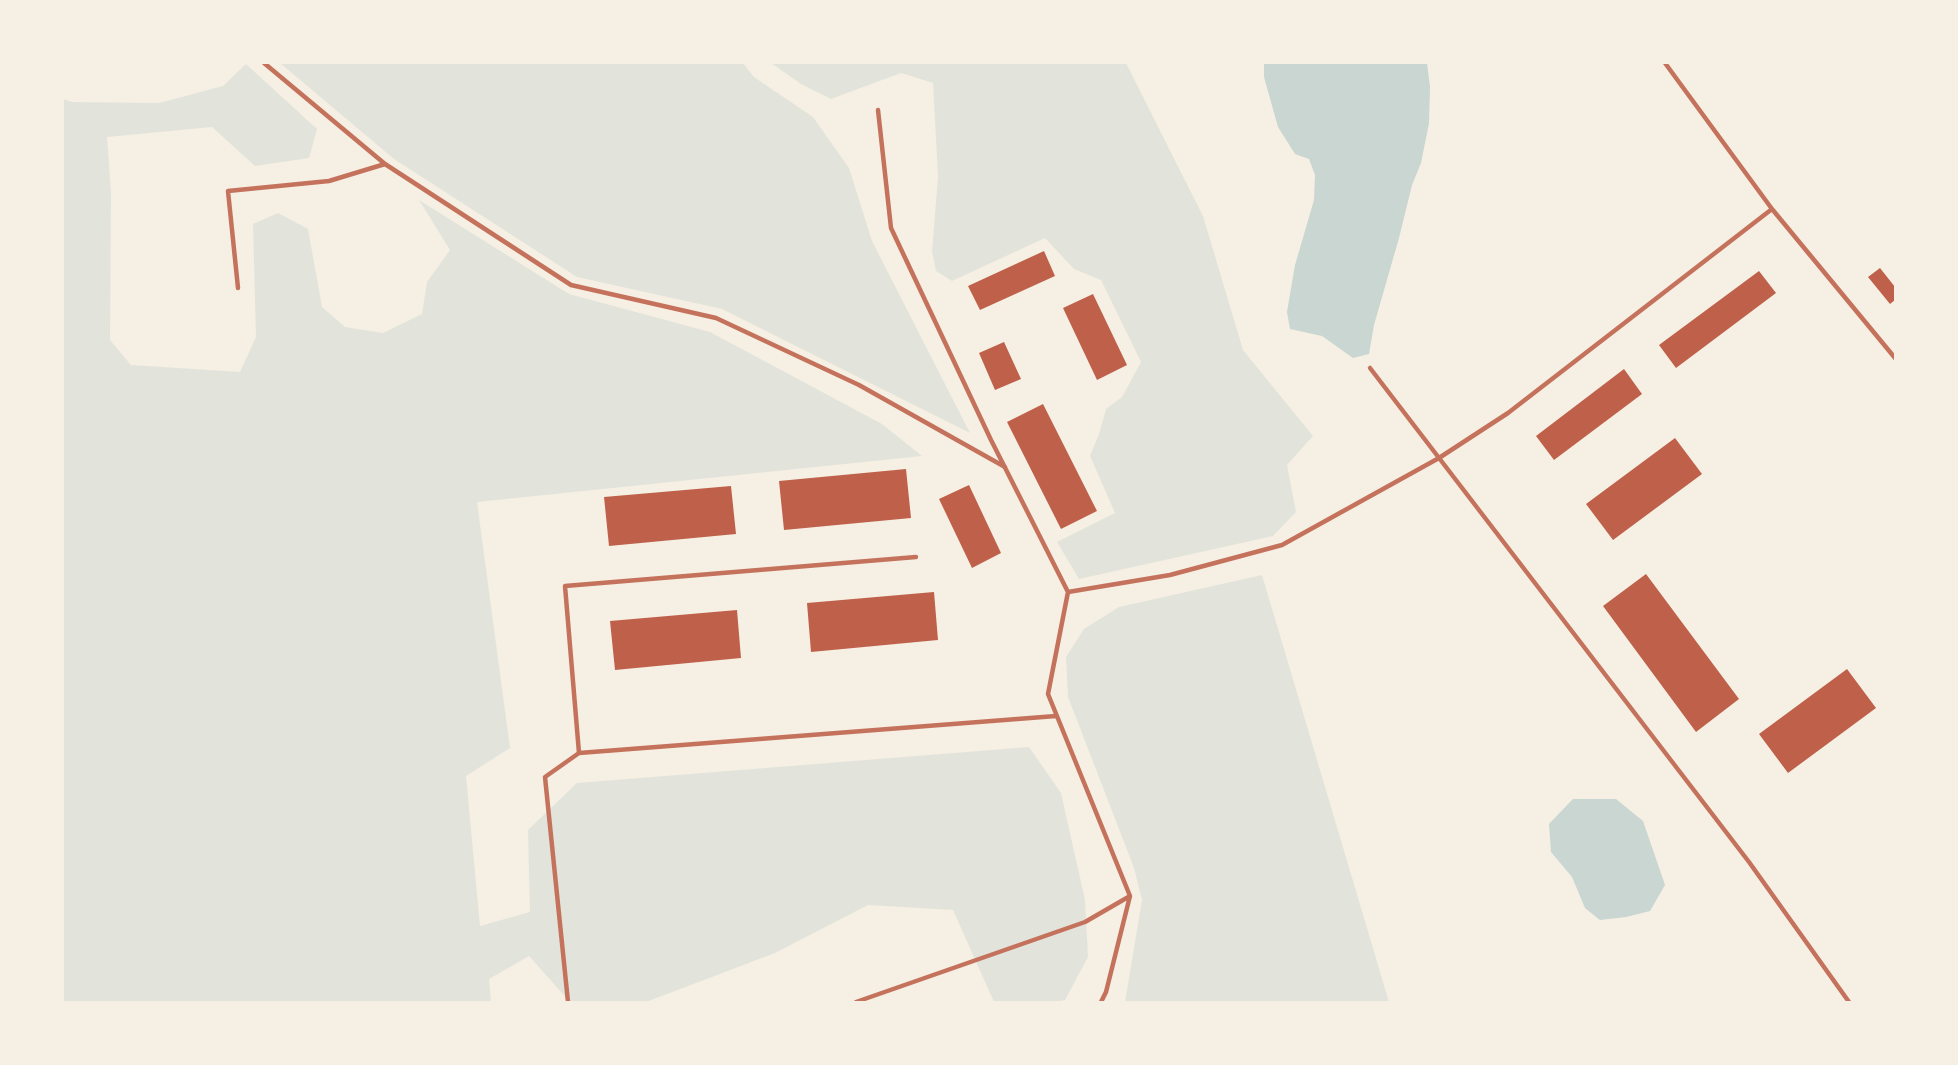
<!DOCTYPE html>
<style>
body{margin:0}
#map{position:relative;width:1958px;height:1065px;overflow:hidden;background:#f6efe4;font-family:"PT Sans Narrow",sans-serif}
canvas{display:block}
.frame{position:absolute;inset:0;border:64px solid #f6efe4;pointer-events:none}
</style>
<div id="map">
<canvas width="1958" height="1065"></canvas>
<div class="frame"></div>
</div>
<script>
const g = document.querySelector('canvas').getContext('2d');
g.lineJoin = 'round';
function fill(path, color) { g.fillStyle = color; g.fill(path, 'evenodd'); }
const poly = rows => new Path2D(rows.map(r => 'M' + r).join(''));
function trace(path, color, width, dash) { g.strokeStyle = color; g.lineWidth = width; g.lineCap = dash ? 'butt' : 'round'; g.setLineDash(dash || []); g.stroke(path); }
const green = poly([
 [280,63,743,63,754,77,813,117,849,168,872,241,970,433,722,309,577,277,394,159],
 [771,63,1126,63,1203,216,1243,350,1313,436,1287,465,1296,512,1273,536,1079,579,1057,542,1115,513,1090,456,1099,434,1106,409,1122,397,1141,362,1101,280,1074,269,1045,238,952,281,936,271,932,251,938,177,933,83,901,73,831,99,801,84],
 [246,64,317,129,309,158,255,166,212,127,107,137,111,193,110,340,131,365,240,372,256,337,253,224,278,213,308,229,322,307,345,327,383,333,422,314,427,282,450,250,419,200,569,294,710,332,882,424,922,456,477,502,510,748,466,776,480,926,530,912,528,830,577,783,1029,747,1061,793,1085,900,1088,957,1065,1000,1055,1002,994,1002,953,910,868,905,775,953,646,1002,570,1002,529,956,489,979,491,1002,63,1002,63,99,72,102,159,103,223,86],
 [1262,575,1389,1002,1125,1002,1142,900,1134,868,1068,697,1066,657,1084,629,1119,607]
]);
const water = poly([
 [1264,63,1427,63,1430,87,1429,123,1421,163,1412,185,1399,238,1374,325,1369,354,1353,358,1322,336,1290,329,1287,312,1295,265,1314,200,1315,175,1309,159,1295,154,1278,127,1264,77],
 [1573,799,1616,799,1643,821,1665,885,1650,911,1626,917,1600,920,1585,908,1572,877,1551,852,1549,824]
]);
const building = poly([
 [1044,251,1055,276,980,310,968,286],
 [1880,268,1895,287,1895,300,1890,304,1868,277],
 [1759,271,1776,293,1676,368,1659,345],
 [1093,294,1127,365,1097,380,1063,308],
 [1004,342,1021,379,995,390,979,353],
 [1624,369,1642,394,1554,460,1536,436],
 [1043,404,1097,511,1061,529,1007,422],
 [1675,438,1702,474,1613,540,1586,504],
 [906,469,911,518,784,530,779,481],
 [969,485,1001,553,972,568,939,499],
 [731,486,736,534,609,546,604,497],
 [1646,574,1739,699,1696,732,1603,606],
 [934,592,938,640,811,652,807,603],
 [737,610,741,658,615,670,610,621],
 [1847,669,1876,708,1788,773,1759,734]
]);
const service = poly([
 [264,63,385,164,571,285,716,318,859,385,1005,467],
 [1665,63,1772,209],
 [878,110,891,228,991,440,1068,592,1170,575,1282,545,1439,458,1508,413,1772,209,1895,358],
 [238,288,228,191,329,181,385,164],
 [1370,368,1749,862,1849,1002],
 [579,753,565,586,916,557],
 [568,1002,545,777,579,753,1056,716],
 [856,1002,1085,922,1130,896,1048,694,1068,592],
 [1101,1002,1106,992,1130,896]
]);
fill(green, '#e2e4dc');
fill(water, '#c9d6d2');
fill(building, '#bf614a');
trace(service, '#c5725c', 4.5);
</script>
